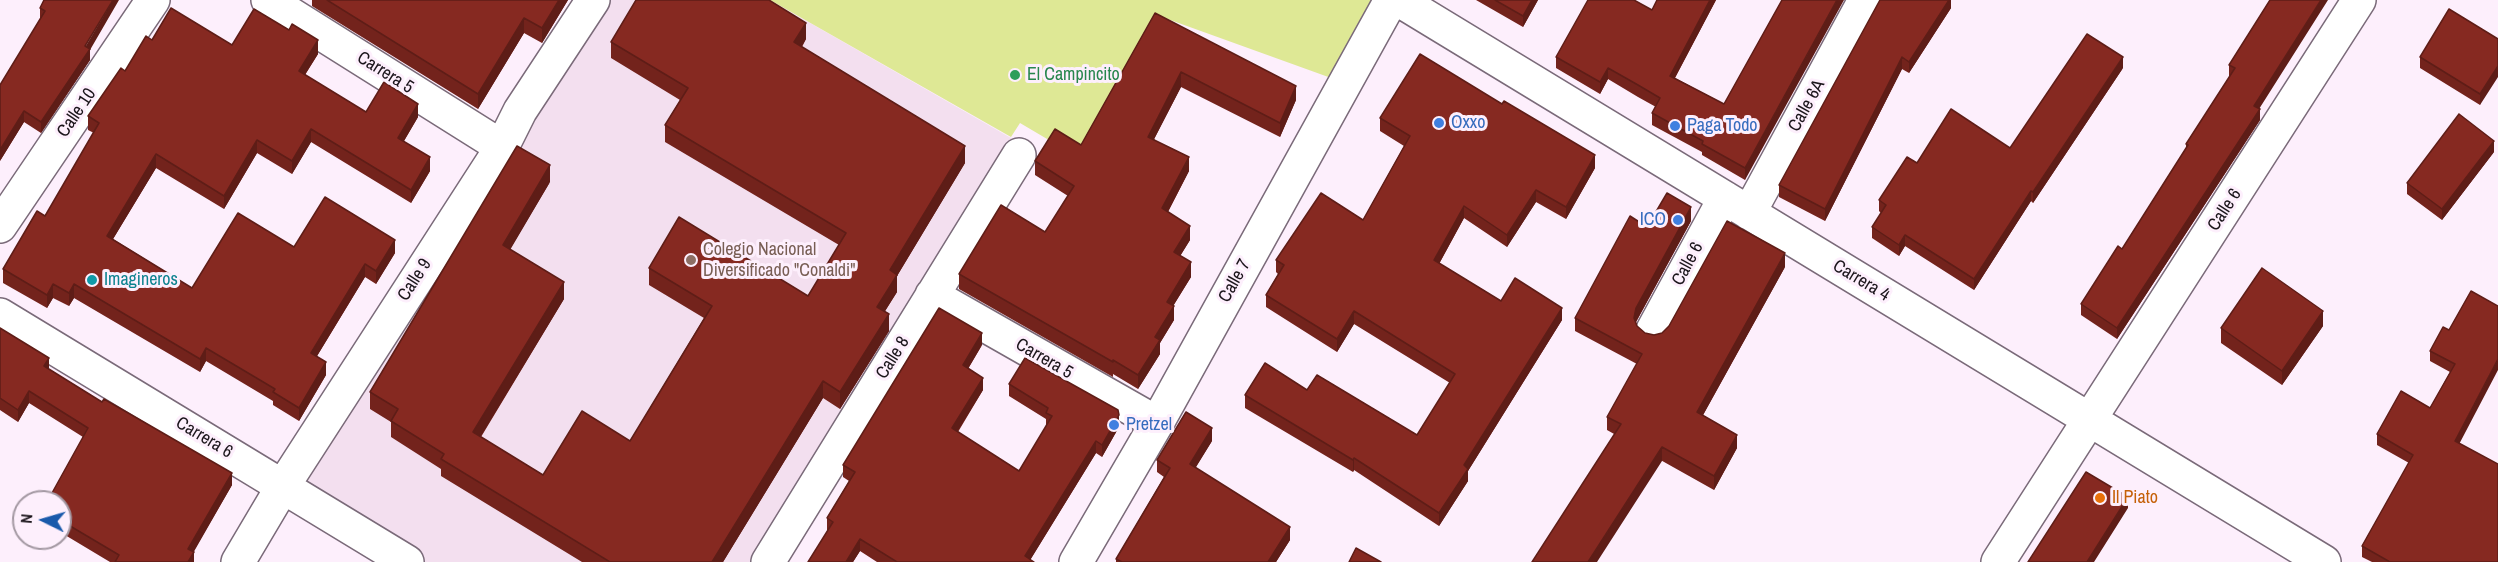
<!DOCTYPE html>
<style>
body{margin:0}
#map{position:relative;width:2498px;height:562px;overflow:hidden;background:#fdeffc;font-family:"Archivo Narrow",sans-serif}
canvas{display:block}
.north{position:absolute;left:12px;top:490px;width:60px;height:60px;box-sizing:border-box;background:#fdeffc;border:2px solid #a398a2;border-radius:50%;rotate:275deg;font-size:16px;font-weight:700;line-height:24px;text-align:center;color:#1b151b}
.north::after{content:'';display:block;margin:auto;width:21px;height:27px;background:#195aab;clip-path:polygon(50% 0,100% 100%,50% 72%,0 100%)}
</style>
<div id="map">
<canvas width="2498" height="562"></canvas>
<div class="north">N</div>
</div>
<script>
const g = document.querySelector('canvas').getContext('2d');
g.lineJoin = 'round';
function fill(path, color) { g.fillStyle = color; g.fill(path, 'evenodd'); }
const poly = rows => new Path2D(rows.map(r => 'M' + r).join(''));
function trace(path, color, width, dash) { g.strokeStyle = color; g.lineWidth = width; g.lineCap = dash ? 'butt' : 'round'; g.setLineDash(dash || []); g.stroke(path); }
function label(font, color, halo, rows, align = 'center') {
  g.font = font + ' "Archivo Narrow",sans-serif'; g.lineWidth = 6; g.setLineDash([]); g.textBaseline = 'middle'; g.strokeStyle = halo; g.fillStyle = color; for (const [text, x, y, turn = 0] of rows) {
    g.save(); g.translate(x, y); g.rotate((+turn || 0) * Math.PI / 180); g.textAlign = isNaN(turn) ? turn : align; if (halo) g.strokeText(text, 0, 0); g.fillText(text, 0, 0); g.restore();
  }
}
const education = poly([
 [593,0,770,0,1011,138,1019,155,768,562,407,562,283,486]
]);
const green = poly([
 [770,0,1391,0,1345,83,1162,17,1081,159,1020,123,1011,137]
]);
const minor = poly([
 [268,0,502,147],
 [1399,0,2324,562],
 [1749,213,1865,0],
 [0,226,153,0],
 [932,295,1157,423],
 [0,315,407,562],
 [1653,330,1725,198],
 [238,562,283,486,502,147,520,111,593,0],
 [768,562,1019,155],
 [1076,562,1157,423,1391,0],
 [1998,562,2359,0]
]);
const wall = poly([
 [44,0,90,50,90,60,41,133,24,122,0,161,40,19,40,8],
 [312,0,568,0,542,43,524,33,478,109,312,6],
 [1476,0,1538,0,1523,27],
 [1657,0,1716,0,1675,78,1724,104,1782,0,1745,180,1702,155,1702,152,1652,125,1652,113,1656,107,1638,97,1608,79,1600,94,1556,68,1556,57,1652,10],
 [1951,0,1951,8,1909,73,1902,69,1825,221,1779,197,1779,185],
 [2270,0,2259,109,2260,120,2117,339,2081,315,2081,304,2122,249,2186,148,2186,144,2230,76,2229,76,2229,65],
 [1155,13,1296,100,1280,137,1181,87,1154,139,1189,171,1168,212,1190,240,1180,256,1191,277,1173,306,1174,320,1160,343,1160,354,1138,389,1113,374,1113,377,959,289,959,274,1045,232,1068,196,1035,175,1035,161,1081,145],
 [806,39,802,47,965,163,897,276,897,292,885,311,889,331,840,409,823,398,723,562,582,562,441,476,441,469,391,437,391,422,370,409,370,392,550,182,510,249,564,299,481,437,543,475,630,441,704,318,649,285,649,268,808,296,839,245,665,142,665,125,680,100,611,58,611,42],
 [2498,39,2480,105,2420,68,2420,57],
 [152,40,232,45,318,54,305,75,366,112,418,117,404,141,430,171,411,203,311,142,292,174,257,153,224,209,156,168,113,239,192,288,294,247,395,253,376,284,365,277,317,356,326,375,299,421,273,405,273,401,206,361,200,372,74,298,69,306,53,298,47,308,3,283,3,269,45,216,94,133,88,130,88,116,125,71],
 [2123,68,2033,203,2031,201,1974,290,1905,246,1899,256,1872,238,1872,227,1881,213,1879,211,1879,200,1917,163,2010,148],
 [1380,118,1595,168,1566,219,1536,202,1507,247,1464,218,1439,264,1501,301,1562,320,1468,471,1468,481,1439,526,1354,470,1353,472,1245,408,1245,395,1307,390,1417,435,1450,383,1354,324,1337,352,1266,307,1266,295,1278,274,1276,272,1276,260,1363,220,1404,146,1380,131],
 [2494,152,2442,220,2407,194,2407,183],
 [1691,221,1636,322,1637,326,1645,333,1654,335,1662,333,1785,267,1703,415,1737,448,1714,490,1607,430,1607,417,1637,364,1575,331,1575,318,1647,227],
 [2471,291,2459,443,2498,562,2372,562,2362,557,2362,546,2409,463,2377,445,2377,434,2430,408,2450,372,2430,361,2430,351,2449,330],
 [2323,326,2282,385,2221,343,2221,328],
 [0,328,49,369,232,485,193,552,194,562,110,562,60,532,60,502,83,437,29,403,18,422,0,410],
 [982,345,968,369,983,390,958,432,1019,471,1047,425,1046,425,1046,419,1009,396,1009,384,1119,427,1102,457,1096,453,1030,560,1034,562,877,562,860,551,853,562,808,562,828,531,827,530,827,518,849,481,843,477,843,465],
 [1212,441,1195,468,1290,540,1276,562,1116,562,1116,559,1164,477,1157,472,1157,460]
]);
const shadedWall = poly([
 [113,0,119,0,90,50,90,60,41,133,41,122],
 [559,0,568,0,542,43,542,28],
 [1532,0,1538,0,1523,27,1523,16],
 [1710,0,1716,0,1670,87,1670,76],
 [1837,0,1844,0,1745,180,1745,168],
 [1946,0,1951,0,1951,8,1909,73,1909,62],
 [2321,0,2328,0,2254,117,2254,106],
 [524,18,524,33,478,109,478,94],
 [806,23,806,39,794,59,794,42],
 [318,40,318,54,299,84,299,71],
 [1902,57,1902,69,1825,221,1825,209],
 [2123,57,2123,68,2033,203,2033,192],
 [2498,66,2498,77,2480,105,2480,94],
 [1608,68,1608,79,1600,94,1600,82],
 [1181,72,1181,87,1148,151,1148,137],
 [1296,86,1296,100,1280,137,1280,123],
 [418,104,418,117,398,151,398,138],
 [2260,109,2260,120,2117,339,2117,328],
 [24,111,24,122,0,161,0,150],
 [311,129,311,142,292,174,292,161],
 [257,140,257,153,224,209,224,196],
 [2494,141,2494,152,2442,220,2442,209],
 [965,146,965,163,897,276,897,292,877,324,877,307,890,270],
 [156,154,156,168,107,249,107,236],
 [1595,155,1595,168,1566,219,1566,207],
 [430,157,430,171,411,203,411,190],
 [1189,157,1189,171,1162,223,1162,208],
 [550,165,550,182,503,262,503,245],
 [1536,190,1536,202,1507,247,1507,235],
 [2031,191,2031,201,1974,290,1974,279],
 [1464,206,1464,218,1434,273,1434,260],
 [1691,207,1691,221,1636,322,1634,331,1634,318,1636,308],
 [1190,226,1190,240,1174,266,1174,252],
 [1905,235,1905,246,1899,256,1899,245],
 [395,240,395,253,376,284,376,271],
 [1785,253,1785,267,1697,426,1697,412],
 [1191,262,1191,277,1167,316,1167,302],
 [365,264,365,277,311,366,311,353],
 [564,282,564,299,473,449,473,432],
 [53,284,53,298,47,308,47,295],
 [74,284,74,298,69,306,69,293],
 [1174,306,1174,320,1160,343,1160,354,1138,389,1138,375,1155,337],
 [1562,308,1562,320,1468,471,1468,481,1439,526,1439,513,1464,465],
 [1354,311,1354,324,1337,352,1337,339],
 [2323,311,2323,326,2282,385,2282,371],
 [889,314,889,331,840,409,840,392],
 [982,333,982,345,963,377,963,365],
 [206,348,206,361,200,372,200,359],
 [49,358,49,370,44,366],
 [2498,359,2498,370,2455,452,2455,441],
 [326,362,326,375,299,421,299,408],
 [983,378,983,390,952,440,952,428],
 [823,381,823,398,723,562,712,562],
 [29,391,29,403,18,422,18,410],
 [1119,415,1119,427,1102,457,1102,445],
 [1212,428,1212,441,1190,477,1190,464],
 [1737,435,1737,448,1714,490,1714,476],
 [1096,441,1096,453,1029,562,1025,556],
 [1662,447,1662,461,1597,562,1588,562],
 [1354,458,1354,470,1353,472,1353,460],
 [232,473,232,485,192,555,194,552,194,562,188,562,188,549],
 [2128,497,2128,508,2094,562,2087,562],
 [1290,527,1290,540,1276,562,1268,562],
 [860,539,860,551,853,562,846,562]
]);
const building = poly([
 [44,0,113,0,85,46,90,49,41,122,24,111,0,150,0,85,45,11,40,8,44,0],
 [327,0,559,0,542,28,524,18,478,94,327,0],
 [636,0,769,0,806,23,794,42,965,146,890,270,897,275,877,307,889,314,840,392,823,381,712,562,610,562,441,459,444,454,391,421,398,409,370,392,517,146,550,165,503,245,564,282,473,432,543,475,582,411,630,441,712,306,649,268,679,217,808,296,846,233,665,125,688,88,611,42,636,0],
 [1495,0,1532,0,1523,16,1495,0],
 [1588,0,1634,0,1652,10,1657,0,1710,0,1670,76,1724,104,1782,0,1837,0,1745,168,1702,144,1703,141,1652,113,1660,98,1638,85,1608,68,1600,82,1556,57,1588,0],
 [1880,0,1949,0,1909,62,1902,57,1825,209,1779,185,1880,0],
 [2270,0,2321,0,2254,106,2260,109,2117,328,2081,304,2118,246,2122,249,2188,145,2186,144,2235,68,2229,65,2270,0],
 [171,8,232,45,254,9,289,30,292,24,318,40,299,71,366,112,384,82,418,104,398,138,430,157,411,190,311,129,292,161,257,140,224,196,156,154,107,236,192,288,238,213,294,247,325,197,395,240,376,271,365,264,311,353,326,362,299,408,273,392,275,389,206,348,200,359,74,284,69,293,53,284,47,295,3,269,37,211,45,216,99,123,88,116,121,68,125,71,146,36,152,40,171,8],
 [2449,9,2498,39,2498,66,2480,94,2420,57,2449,9],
 [1155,13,1296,86,1280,123,1181,72,1148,137,1189,157,1162,208,1190,226,1174,252,1191,262,1167,302,1174,306,1155,337,1160,340,1138,375,1113,360,1113,362,959,274,1001,205,1045,232,1074,186,1035,161,1055,129,1081,145,1155,13],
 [2087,34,2123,57,2033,192,2031,191,1974,279,1905,235,1899,245,1872,227,1886,205,1879,200,1907,157,1917,163,1951,109,2010,148,2087,34],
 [1420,54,1502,104,1504,101,1595,155,1566,207,1536,190,1507,235,1464,206,1434,260,1501,301,1515,278,1562,308,1464,465,1468,469,1439,513,1354,458,1353,460,1245,395,1265,363,1307,390,1317,375,1417,435,1455,374,1354,311,1337,339,1266,295,1284,265,1276,260,1321,193,1363,220,1410,136,1380,118,1420,54],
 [2459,114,2494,141,2442,209,2407,183,2459,114],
 [1667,193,1691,207,1636,308,1634,318,1637,326,1645,333,1654,335,1662,333,1669,326,1727,221,1785,253,1697,412,1737,435,1714,476,1662,447,1588,562,1532,562,1621,424,1607,417,1642,354,1575,318,1630,216,1647,227,1667,193],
 [2262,268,2323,311,2282,371,2221,328,2262,268],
 [2471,291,2498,306,2498,359,2455,441,2498,464,2498,562,2390,562,2362,546,2413,455,2377,434,2401,391,2430,408,2455,364,2430,351,2443,327,2449,330,2471,291],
 [939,308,982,333,963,365,983,378,952,428,1019,471,1052,416,1046,413,1048,408,1009,384,1025,358,1118,410,1119,415,1102,445,1096,441,1025,556,1034,562,897,562,860,539,846,562,808,562,833,522,827,518,855,472,843,465,939,308],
 [0,328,49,358,44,366,102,402,104,399,232,473,188,549,194,552,188,562,115,562,119,555,60,520,60,502,47,502,88,428,29,391,18,410,0,398,0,328],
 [1186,412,1212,428,1190,464,1290,527,1268,562,1122,562,1116,559,1170,468,1157,460,1186,412],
 [2086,472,2128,497,2087,562,2028,562,2086,472],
 [1356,548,1381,562,1349,562,1356,548]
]);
const markers = [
 [1015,75,6,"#2e9e5b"],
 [1439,123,6,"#3f7fe0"],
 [1675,126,6,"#3f7fe0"],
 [1678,220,6,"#3f7fe0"],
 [691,260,6,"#8d6e63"],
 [92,280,6,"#0f9aa8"],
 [1114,425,6,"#3f7fe0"],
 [2100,498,6,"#e8710a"]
];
const streetNames = [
 ["Carrera 5",385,73,32],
 ["Calle 6A",1807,106,-61],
 ["Calle 10",77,113,-56],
 ["Calle 6",2225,210,-57],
 ["Calle 6",1688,264,-62],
 ["Calle 9",415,280,-57],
 ["Calle 7",1235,281,-61],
 ["Carrera 4",1861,281,31],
 ["Calle 8",893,358,-58],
 ["Carrera 5",1044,359,30],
 ["Carrera 6",204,438,31]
];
const leisureNames = [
 ["El Campincito",1027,75]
];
const shopNames = [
 ["Oxxo",1451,123],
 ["Paga Todo",1687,126],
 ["ICO",1666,220,"right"],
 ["Pretzel",1126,425]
];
const educationNames = [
 ["Colegio Nacional",703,250],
 ["Diversificado \"Conaldi\"",703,271]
];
const cultureNames = [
 ["Imagineros",104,280]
];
const foodNames = [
 ["Il Piato",2112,498]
];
fill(education, '#f3dfef');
fill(green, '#dee895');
trace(minor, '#7a6a79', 36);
trace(minor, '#fff', 33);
fill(wall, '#73231c');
fill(shadedWall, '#5e1d17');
fill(building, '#862921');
trace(building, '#5e1d17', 1.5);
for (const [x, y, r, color] of markers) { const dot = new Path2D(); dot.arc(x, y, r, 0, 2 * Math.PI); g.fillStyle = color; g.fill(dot); trace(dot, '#fdeffc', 2); }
label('18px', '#1b151b', '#fdeffc', streetNames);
label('18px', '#27864d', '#fdeffc', leisureNames, 'left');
label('18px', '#366cbe', '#fdeffc', shopNames, 'left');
label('18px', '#785e54', '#fdeffc', educationNames, 'left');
label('18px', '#0d838f', '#fdeffc', cultureNames, 'left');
label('18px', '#c56008', '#fdeffc', foodNames, 'left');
</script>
